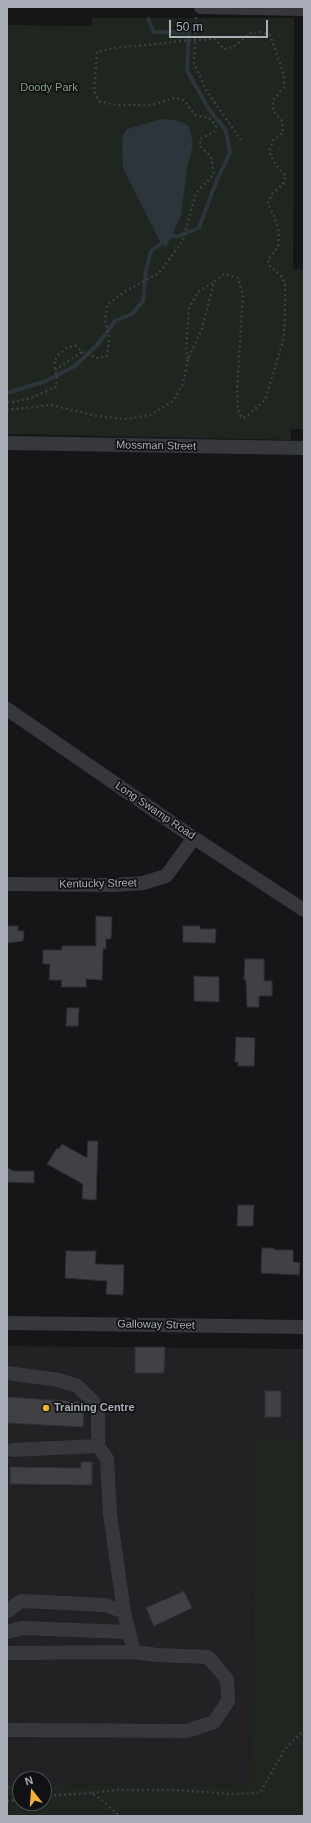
<!DOCTYPE html>
<style>
body{margin:0}
#map{position:relative;width:311px;height:1823px;overflow:hidden;background:#161618;font-family:Helvetica,sans-serif}
canvas{display:block}
.frame{position:absolute;inset:0;border:8px solid #a8adb8;pointer-events:none}
.north{position:absolute;left:12px;top:1771px;width:40px;height:40px;box-sizing:border-box;background:#111113;border:1px solid #4d4f55;border-radius:50%;rotate:343deg;font-size:11px;font-weight:700;line-height:16px;text-align:center;color:#a8adb8}
.north::after{content:'';display:block;margin:auto;width:14px;height:18px;background:#f2b134;clip-path:polygon(50% 0,100% 100%,50% 72%,0 100%)}
.scale{position:absolute;left:169px;top:20px;width:99px;height:18px;box-sizing:border-box;border:2px solid #a8adb8;border-top:0;padding-left:5px;font-size:12px;line-height:14px;white-space:nowrap;color:#a8adb8;-webkit-text-stroke:3px #111113;paint-order:stroke}
</style>
<div id="map">
<canvas width="311" height="1823"></canvas>
<div class="frame"></div>
<div class="north">N</div>
<div class="scale">50 m</div>
</div>
<script>
const g = document.querySelector('canvas').getContext('2d');
g.lineJoin = 'round';
function fill(path, color) { g.fillStyle = color; g.fill(path, 'evenodd'); }
const poly = rows => new Path2D(rows.map(r => 'M' + r).join(''));
function trace(path, color, width, dash) { g.strokeStyle = color; g.lineWidth = width; g.lineCap = dash ? 'butt' : 'round'; g.setLineDash(dash || []); g.stroke(path); }
function label(font, color, halo, rows, align = 'center') {
  g.font = font + ' Helvetica,sans-serif'; g.lineWidth = 3.5; g.setLineDash([]); g.textBaseline = 'middle'; g.strokeStyle = halo; g.fillStyle = color; for (const [text, x, y, turn = 0] of rows) {
    g.save(); g.translate(x, y); g.rotate((+turn || 0) * Math.PI / 180); g.textAlign = isNaN(turn) ? turn : align; if (halo) g.strokeText(text, 0, 0); g.fillText(text, 0, 0); g.restore();
  }
}
const built = poly([
 [7,1346,304,1349,304,1440,255,1440,250,1786,44,1784,44,1779,20,1779,20,1784,7,1784]
]);
const green = poly([
 [92,18,294,18,293,269,304,270,304,429,291,429,291,440,7,434,7,25,92,26],
 [255,1440,304,1440,304,1816,7,1816,7,1784,20,1784,20,1803,44,1803,44,1784,250,1786]
]);
const water = poly([
 [162,119,179,121,189,126,193,144,187,169,181,216,166,247,161,243,123,168,122,146,123,135,127,129]
]);
const stream = poly([
 [7,393,46,381,75,366,98,344,115,321,132,314,143,301,146,270,151,251,173,235,176,237,199,228,216,182,230,153,226,131,208,108,187,70,189,33,154,32,148,19]
]);
const building = poly([
 [96,916,112,917,111,939,106,939,106,949,103,948,102,980,86,979,86,987,61,987,62,980,49,980,50,964,43,964,43,950,62,950,62,946,96,946,96,916],
 [7,926,18,926,18,931,24,931,23,941,7,943,7,926],
 [183,926,200,926,200,929,216,929,215,943,183,942,183,926],
 [245,959,264,959,264,981,272,981,272,996,259,996,259,1007,247,1007,246,980,244,980,245,959],
 [194,976,219,977,219,1002,194,1001,194,976],
 [67,1008,79,1008,78,1026,66,1026,67,1008],
 [236,1037,255,1038,254,1066,238,1066,238,1062,235,1062,236,1037],
 [88,1141,98,1141,96,1200,82,1199,83,1184,47,1164,57,1148,59,1149,62,1144,87,1158,88,1141],
 [7,1168,14,1171,34,1171,34,1183,7,1182,7,1168],
 [238,1205,254,1205,253,1226,237,1226,238,1205],
 [262,1248,274,1248,274,1250,293,1250,293,1262,300,1263,299,1275,261,1273,262,1248],
 [66,1251,96,1251,95,1264,124,1265,123,1295,106,1294,107,1281,65,1278,66,1251],
 [135,1347,165,1347,164,1373,135,1373,135,1347],
 [265,1391,281,1391,281,1417,265,1417,265,1391],
 [7,1397,82,1402,84,1405,83,1427,7,1423,7,1397],
 [81,1462,92,1462,92,1485,10,1484,10,1467,81,1468,81,1462],
 [184,1591,192,1608,154,1626,146,1608,184,1591]
]);
const path = poly([
 [196,17,194,63,206,90,243,143],
 [188,359,186,350,189,308,198,292,214,282],
 [55,370,82,352],
 [7,402,13,402,31,398,56,387,57,379,54,361,58,355,68,347,76,346,82,352,98,358,107,356,109,341,109,334,105,321,107,305,124,292,159,273,182,242,196,193,214,174,211,157,200,146,200,139,214,132,216,126,209,118,195,115,184,100,174,98,152,105,116,105,99,101,94,91,97,52,113,48,158,44,179,41,215,39,224,49,233,47,251,33,260,32,270,35,284,75,284,87,273,100,273,111,282,121,283,133,273,140,269,152,276,165,286,176,283,184,271,195,268,204,275,218,279,233,278,247,268,260,269,265,280,275,285,282,285,305,284,338,265,400,246,417,242,418,238,410,237,389,243,295,238,278,224,274,214,282,202,329,188,359,183,384,173,401,150,415,125,419,97,416,51,405,7,410],
 [7,1787,20,1790],
 [92,1793,116,1790,175,1790,231,1794,260,1793,285,1749,304,1730],
 [44,1796,92,1793,108,1805,119,1816],
 [7,1801,20,1800]
]);
const minor = poly([
 [201,7,304,9],
 [7,443,304,448],
 [7,709,194,838,304,910],
 [7,884,115,885,143,883,166,876,194,838],
 [7,1323,304,1327],
 [7,1373,59,1380,77,1386,93,1401,98,1415,98,1446,12,1450],
 [7,1611,21,1601,105,1605,124,1612],
 [7,1632,22,1628,129,1632],
 [7,1653,134,1652],
 [7,1730,187,1731,214,1722,228,1701,227,1679,208,1657,157,1655,134,1652,124,1612,110,1514,107,1459,98,1446]
]);
const markers = [
 [46,1408,4,"#f2b134"]
];
const parkNames = [
 ["Doody Park",49,88]
];
const streetNames = [
 ["Mossman Street",156,446,1],
 ["Long Swamp Road",155,811,34],
 ["Kentucky Street",98,884,-1],
 ["Galloway Street",156,1325,1]
];
const poiNames = [
 ["Training Centre",54,1408]
];
fill(built, '#222225');
fill(green, '#1e261f');
fill(water, '#2c353c');
trace(stream, '#2c353c', 4);
fill(building, '#404145');
trace(building, '#303034', 1);
trace(path, '#3d3f44', 2.5, [2, 3]);
trace(minor, '#37383d', 14);
for (const [x, y, r, color] of markers) { const dot = new Path2D(); dot.arc(x, y, r, 0, 2 * Math.PI); g.fillStyle = color; g.fill(dot); trace(dot, '#111113', 1.5); }
label('11px', '#7fa381', '#111113', parkNames);
label('11px', '#a8adb8', '#111113', streetNames);
label('bold 11px', '#a8adb8', '#111113', poiNames, 'left');
</script>
